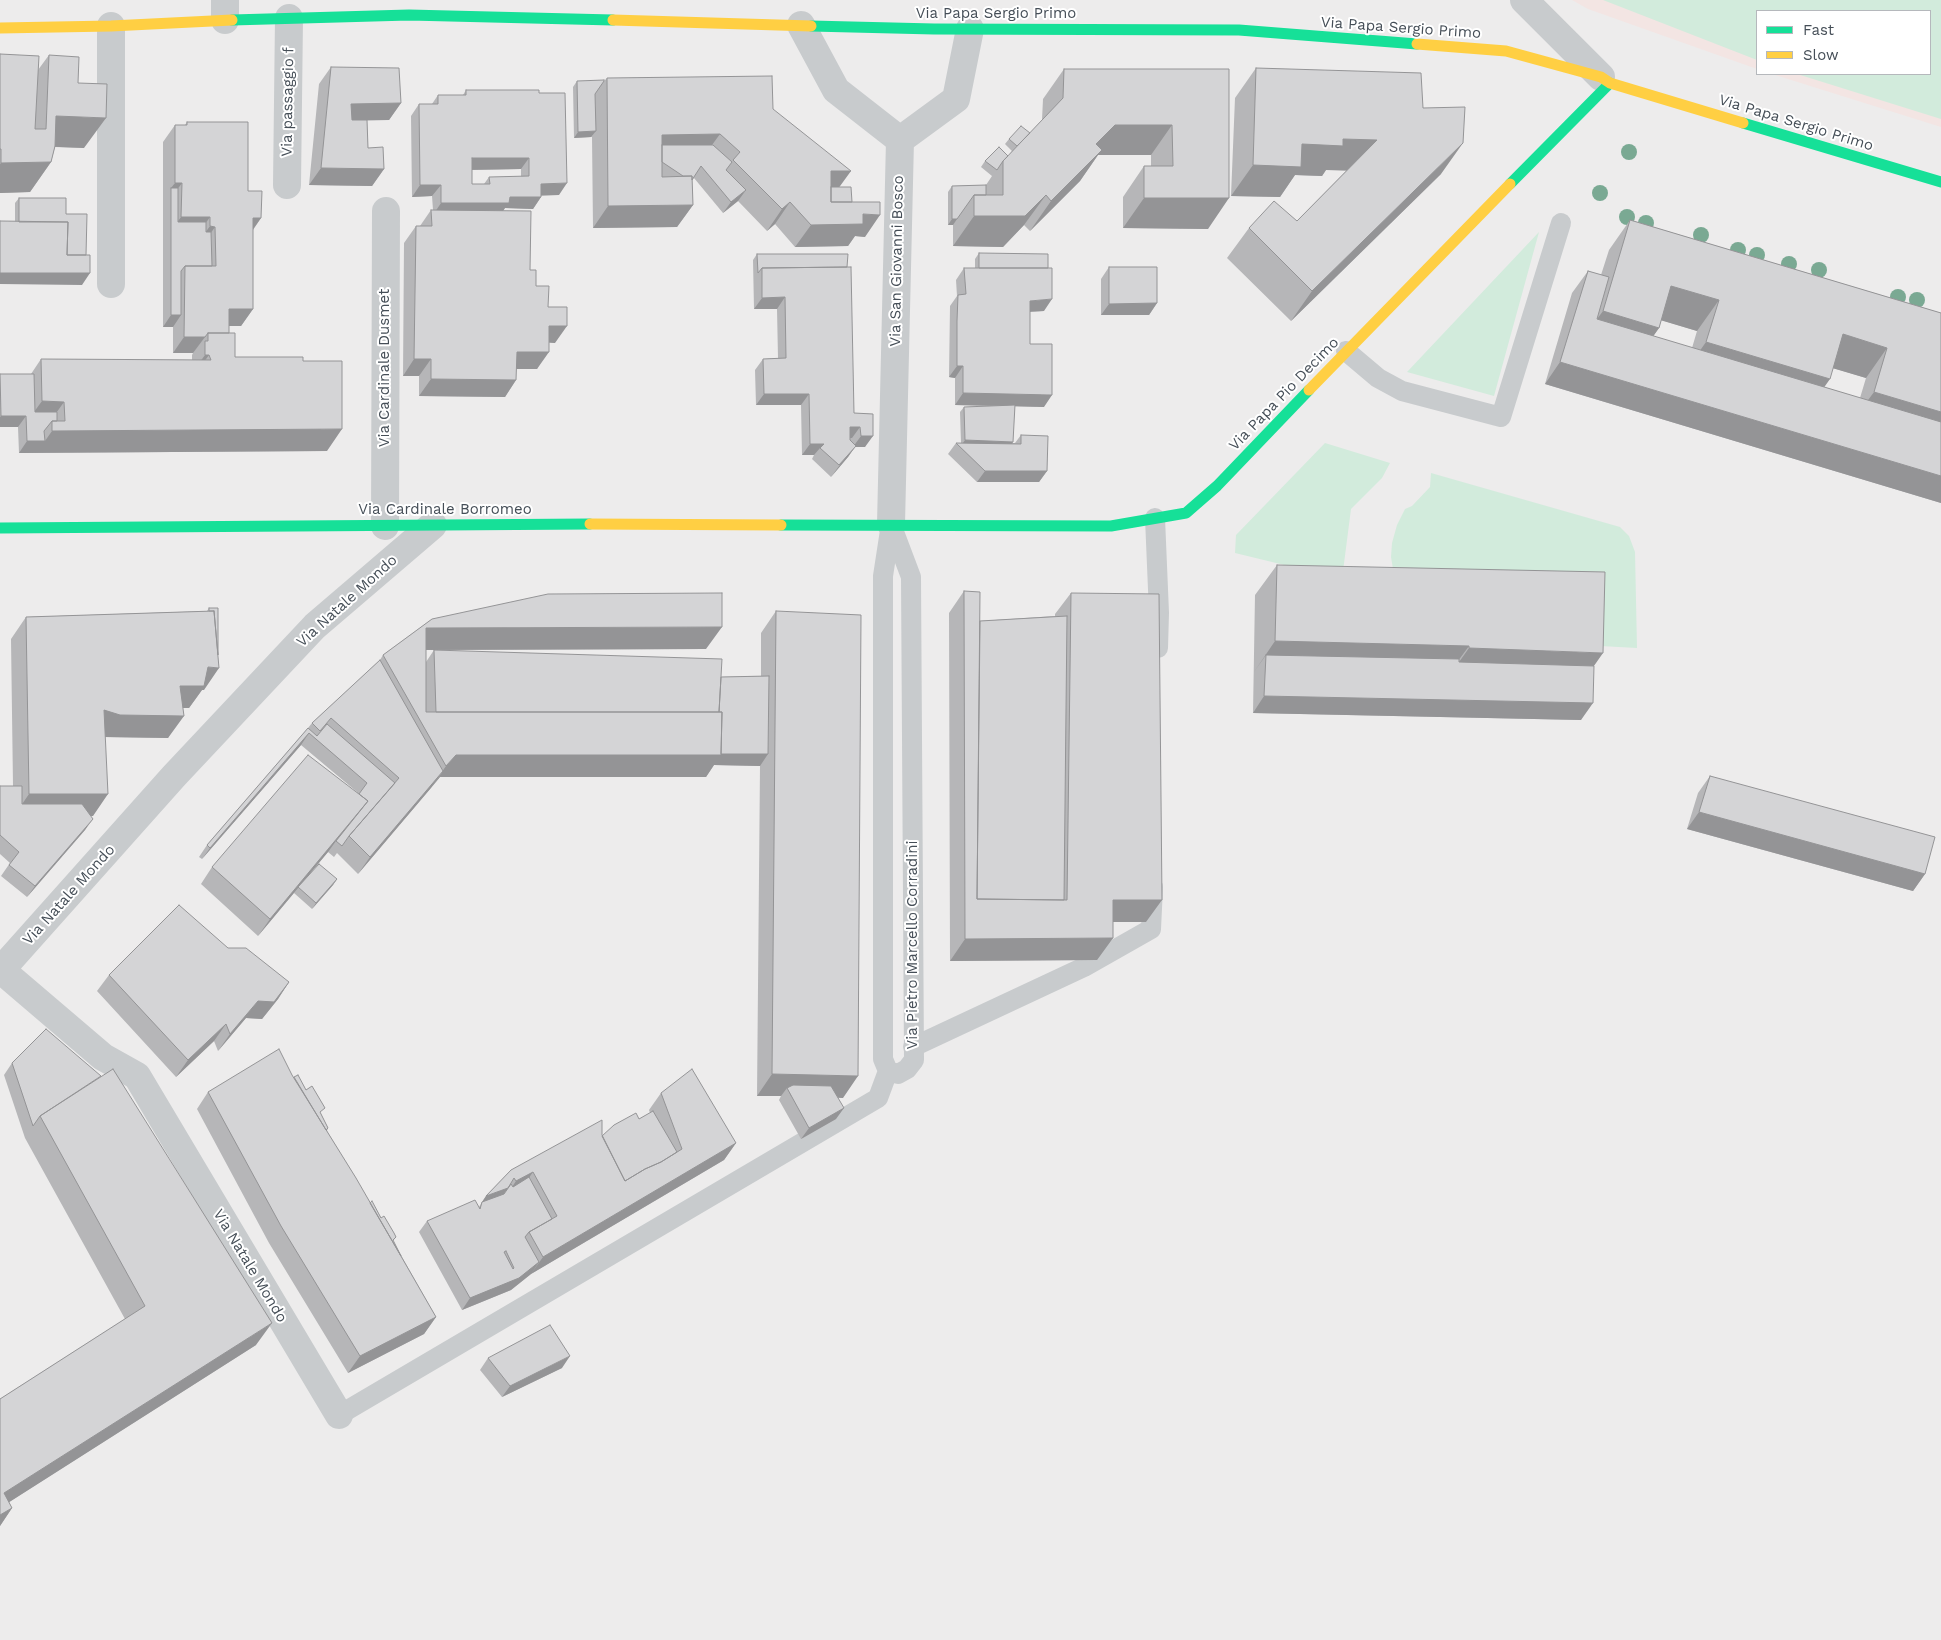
<!DOCTYPE html>
<style>
body{margin:0}
#map{position:relative;width:1941px;height:1640px;overflow:hidden;background:#edecec;font-family:"Work Sans",sans-serif}
canvas{display:block}
.legend{position:absolute;left:1756px;top:10px;width:175px;height:65px;box-sizing:border-box;background:#fff;border:1px solid #b5b8bc;margin:0;padding:6px 9px;list-style:none;font-size:15px;color:#454e57}
.legend li{display:flex;align-items:center;gap:10px;height:25px}
.legend b{width:25px;border:1px solid #b5b8bc}
</style>
<div id="map">
<canvas width="1941" height="1640"></canvas>
<ul class="legend">
<li><b style="height:6px;background:#16e098"></b>Fast</li>
<li><b style="height:6px;background:#ffcf43"></b>Slow</li>
</ul>
</div>
<script>
const g = document.querySelector('canvas').getContext('2d');
g.lineJoin = 'round';
function fill(path, color) { g.fillStyle = color; g.fill(path, 'evenodd'); }
const poly = rows => new Path2D(rows.map(r => 'M' + r).join(''));
function trace(path, color, width, dash) { g.strokeStyle = color; g.lineWidth = width; g.lineCap = dash ? 'butt' : 'round'; g.setLineDash(dash || []); g.stroke(path); }
function label(font, color, halo, rows, align = 'center') {
  g.font = font + ' "Work Sans",sans-serif'; g.lineWidth = 4; g.setLineDash([]); g.textBaseline = 'middle'; g.strokeStyle = halo; g.fillStyle = color; for (const [text, x, y, turn = 0] of rows) {
    g.save(); g.translate(x, y); g.rotate((+turn || 0) * Math.PI / 180); g.textAlign = isNaN(turn) ? turn : align; if (halo) g.strokeText(text, 0, 0); g.fillText(text, 0, 0); g.restore();
  }
}
const medical = poly([
 [1572,0,1941,0,1941,127,1772,74,1930,74,1930,11,1757,11,1757,69,1588,9]
]);
const green = poly([
 [1603,0,1941,0,1941,119,1797,74,1930,74,1930,11,1757,11,1757,60],
 [1539,232,1494,396,1407,372],
 [1325,443,1390,463,1382,478,1351,509,1342,579,1235,553,1236,535],
 [1431,473,1620,527,1629,536,1635,552,1637,648,1582,645,1394,575,1391,557,1392,543,1397,525,1405,509,1412,506,1430,487]
]);
const lane = poly([
 [1346,351,1378,378,1402,391,1501,417,1561,223],
 [1155,518,1159,613,1158,648],
 [891,524,911,577,914,1060,907,1069,898,1074,888,1071,883,1059,883,576,891,524],
 [913,1047,1084,967,1151,929,1153,887],
 [339,1415,878,1098,888,1071]
]);
const street = poly([
 [225,0,225,20],
 [1524,0,1601,77],
 [801,25,836,90,900,140],
 [111,26,111,284],
 [287,185,289,18],
 [891,524,900,140,956,99,970,29],
 [385,526,386,211],
 [339,1415,137,1076,103,1057,1,970,174,776,315,626,433,525]
]);
const fast = poly([
 [232,20,409,15,613,20],
 [811,26,934,29,1239,30,1417,44],
 [1743,123,1941,182],
 [1510,184,1610,83],
 [781,525,1111,526,1186,513,1217,486,1309,390],
 [0,528,590,524]
]);
const slow = poly([
 [613,20,811,26],
 [0,28,111,26,232,20],
 [1417,44,1506,51,1601,77,1610,83,1743,123],
 [1309,390,1510,184],
 [590,524,781,525]
]);
const trees = [
 [1629,152],
 [1600,193],
 [1627,217],
 [1646,223],
 [1701,235],
 [1738,250],
 [1757,255],
 [1789,264],
 [1819,270],
 [1898,297],
 [1917,300]
];
const wall = poly([
 [0,54,38,70,49,55,78,83,84,148,55,147,51,162,30,192,0,193],
 [331,67,401,103,389,120,367,120,368,148,384,169,372,186,309,185,319,84],
 [1256,68,1423,108,1441,174,1291,321,1227,258,1249,228,1297,221,1347,170,1326,170,1322,176,1295,175,1280,197,1231,196,1235,98],
 [1064,69,1229,69,1208,229,1123,228,1123,197,1144,166,1151,166,1151,155,1098,155,1080,181,1030,231,1024,225,1003,247,953,246,953,225,948,225,948,192,952,186,986,185,992,176,981,167,985,161,1008,156,1012,151,1005,144,1009,139,1030,133,1042,120,1043,99],
 [607,78,773,109,852,202,865,237,855,236,848,246,795,247,775,224,767,231,738,201,723,213,694,178,692,180,693,205,677,227,593,228,592,137,574,138,573,87,577,81,604,81],
 [466,90,539,93,559,195,541,195,541,197,533,209,505,208,503,211,530,270,536,286,548,307,555,343,549,342,537,369,516,369,516,380,505,397,419,396,419,376,403,376,404,243,416,226,420,226,431,210,433,210,432,196,412,197,411,116,419,104,432,104,438,95,463,95],
 [521,169,521,177,489,177,484,184,472,184,472,170],
 [187,122,248,191,261,218,253,230,253,309,241,326,229,326,229,333,235,357,303,361,327,451,19,453,18,427,0,427,0,374,31,374,41,359,192,360,192,355,193,353,173,353,173,327,163,327,163,142,175,125,185,125],
 [19,198,66,214,82,285,15,222,15,203],
 [1630,220,1941,313,1941,503,1545,384,1572,293,1588,271,1601,275,1609,250],
 [1661,320,1697,331,1692,348,1653,336,1659,328],
 [1833,368,1866,378,1860,398,1824,387],
 [979,253,1044,311,1030,312,1030,344,1044,407,1015,406,1012,443,1015,443,1021,435,1047,471,1039,482,977,482,948,454,956,443,961,443,960,412,964,407,997,406,955,405,955,378,949,377,950,306,957,296,956,280,964,268,975,268,975,259],
 [757,254,847,267,854,413,873,414,865,447,855,447,848,457,831,477,812,459,814,455,802,455,801,405,756,405,755,370,763,359,778,358,777,309,754,309,753,260],
 [1109,267,1157,303,1149,315,1101,315,1101,279],
 [1277,565,1594,666,1581,720,1253,713,1255,595],
 [964,591,980,621,1055,616,1055,614,1071,593,1146,922,1113,922,1113,938,1097,960,950,961,949,613],
 [209,608,204,690,202,690,189,708,183,708,168,738,105,737,93,816,91,816,85,830,27,897,1,876,10,863,0,854,0,786,13,786,11,639,26,617,207,611],
 [776,611,843,1098,838,1097,836,1119,801,1139,779,1100,781,1096,757,1096,760,766,714,765,706,777,440,777,358,874,337,853,334,857,328,852,307,877,337,879,333,885,312,909,294,893,258,936,201,884,212,867,357,792,301,745,202,859,199,857,207,845,308,728,312,723,380,660,383,655,432,619,706,649,426,650,426,662,434,650,721,677,761,676,761,633],
 [1710,776,1925,874,1913,891,1687,829,1698,793],
 [228,948,289,982,278,999,262,1019,246,1018,218,1051,214,1041,176,1077,97,991,109,975],
 [12,1063,256,1345,9,1502,12,1508,0,1526,0,1399,125,1319,25,1138,4,1075],
 [294,1077,306,1090,321,1114,328,1128,327,1131,370,1203,396,1237,393,1241,436,1317,424,1334,348,1373,269,1243,197,1109,208,1092],
 [661,1093,736,1143,724,1160,531,1274,511,1290,462,1310,419,1232,427,1221,479,1207,486,1196,511,1170,602,1135,602,1136,639,1119,650,1113,649,1110],
 [488,1358,562,1368,502,1397,480,1370]
]);
const shadedWall = poly([
 [401,103,389,120,339,121,351,104],
 [56,116,106,118,84,148,35,146],
 [1115,125,1172,125,1151,155,1098,155,1080,181,1030,231,1051,201,1096,144],
 [596,131,591,137,574,138,578,132],
 [720,134,704,156,655,157,662,135],
 [1343,139,1377,140,1356,171,1326,170,1322,176,1295,175,1280,197,1231,196,1253,165,1302,144],
 [1463,143,1441,174,1291,321,1312,291],
 [472,158,529,158,521,169,464,170],
 [51,162,30,192,0,193,0,164,1,163],
 [321,168,384,169,372,186,309,185],
 [831,171,851,171,835,193,820,193],
 [175,183,182,183,171,198,171,188],
 [567,183,559,195,533,196,541,184],
 [420,185,441,185,432,196,412,197],
 [746,190,738,201,723,213,731,202],
 [1046,195,1024,225,1003,247,953,246,974,216],
 [510,197,541,197,533,209,505,208,501,214,433,215,441,203],
 [1144,198,1229,198,1208,229,1123,228],
 [790,202,775,224,767,231,782,209],
 [693,205,677,227,593,228,608,206],
 [863,214,880,215,865,237,855,236,848,246,795,247,811,225],
 [181,217,210,217,198,234,171,231],
 [253,218,261,218,249,235],
 [952,219,957,219,953,225,948,225],
 [210,226,215,227,203,244,198,243],
 [0,273,90,273,82,285,0,284],
 [1671,286,1719,300,1697,331,1650,317],
 [785,297,777,309,754,309,762,298],
 [1052,299,1044,311,1022,312,1030,301],
 [1157,303,1149,315,1101,315,1109,304],
 [229,309,253,309,241,326,217,326],
 [1603,311,1659,328,1638,358,1581,341],
 [171,315,181,315,173,327,163,327],
 [549,326,567,326,555,343,537,342],
 [1843,334,1887,348,1866,378,1822,365],
 [184,337,205,337,193,353,173,353],
 [1706,342,1830,379,1808,410,1685,372],
 [517,352,549,352,537,369,505,369],
 [205,355,209,355,193,377,189,377],
 [414,359,431,359,419,376,403,376],
 [1560,362,1941,476,1941,503,1545,384],
 [957,366,963,366,955,378,949,377],
 [431,379,516,380,505,397,419,396],
 [1874,392,1941,412,1941,449,1852,422],
 [963,393,1052,395,1044,407,955,405],
 [764,394,809,394,801,405,756,405],
 [42,401,64,402,49,423,26,423],
 [1,416,26,416,18,427,0,427,0,417],
 [850,427,860,427,852,438,842,438],
 [342,429,327,451,19,453,27,441,45,441,52,431],
 [861,436,873,436,865,447,855,447,848,457,831,477],
 [965,440,1013,442,1009,448,961,446],
 [810,444,824,444,820,448,814,455,802,455],
 [985,471,1047,471,1039,482,977,482],
 [722,627,706,649,411,650,426,628],
 [1275,641,1469,646,1447,676,1266,655,1254,672],
 [1469,648,1603,653,1582,683,1447,679],
 [208,667,219,668,204,690,202,690,189,708,165,708,180,686],
 [1264,696,1593,703,1581,720,1253,713],
 [104,710,184,716,168,738,104,737],
 [309,733,301,745,202,859,210,848],
 [714,754,768,754,760,766,714,765,706,777,440,777,431,788,446,766,456,755],
 [443,771,431,788,358,874,370,857],
 [29,794,108,794,93,816,14,816],
 [368,801,336,841,328,852,258,936,270,919],
 [1699,812,1925,874,1913,891,1687,829],
 [93,819,85,830,27,897,35,886],
 [337,879,333,885,312,909,316,903],
 [1113,900,1162,900,1146,922,1097,922],
 [1113,938,1097,960,950,961,965,939],
 [289,982,278,999,262,1019,246,1018,218,1051,230,1034,258,1001],
 [226,1024,214,1041,176,1077,188,1060],
 [772,1074,858,1076,843,1098,791,1096,787,1088,781,1096,757,1096],
 [844,1108,836,1119,801,1139,809,1128],
 [736,1143,724,1160,531,1274,543,1257],
 [533,1172,521,1189,505,1198,516,1181],
 [508,1188,496,1205,480,1209,482,1202,486,1196],
 [539,1262,531,1274,511,1290,462,1310,470,1298],
 [436,1317,424,1334,348,1373,360,1356],
 [272,1323,256,1345,0,1508,4,1493],
 [570,1356,562,1368,502,1397,510,1386],
 [12,1508,0,1526,0,1515]
]);
const building = poly([
 [0,54,39,56,35,129,46,129,49,55,79,57,78,83,107,84,106,118,56,116,55,146,51,162,1,163,1,149,0,149,0,54],
 [331,67,399,68,401,103,351,104,352,120,367,120,368,148,383,147,384,169,321,168,331,67],
 [1256,68,1421,73,1423,108,1465,107,1463,143,1312,291,1249,228,1274,201,1297,221,1377,140,1343,139,1343,146,1302,144,1301,167,1253,165,1256,68],
 [1064,69,1229,69,1229,198,1144,198,1144,166,1173,166,1172,125,1115,125,1096,144,1102,150,1051,201,1046,195,1025,216,974,216,974,195,1003,195,1003,161,1063,98,1064,69],
 [772,76,773,109,851,171,831,171,831,202,880,202,880,215,863,214,863,224,811,225,790,202,782,209,733,160,740,152,720,134,662,135,662,177,692,176,693,205,608,206,607,78,772,76],
 [604,80,604,81,595,94,596,131,578,132,577,81,604,80],
 [466,90,539,90,539,93,565,93,567,183,541,184,541,197,510,197,509,203,441,203,441,185,420,185,419,104,438,104,438,95,466,95,466,90],
 [472,158,529,158,529,176,489,177,490,184,472,184,472,158],
 [187,122,248,122,248,191,262,191,261,218,253,218,253,309,229,309,229,333,208,333,205,337,184,337,185,266,216,266,215,227,210,226,210,217,181,217,182,183,175,183,175,125,187,125,187,122],
 [1021,126,1030,133,1017,146,1009,139,1021,126],
 [662,145,713,145,732,162,726,170,746,190,731,202,701,166,692,180,692,176,683,176,662,162,662,145],
 [999,147,1008,156,1003,161,997,170,985,161,999,147],
 [986,185,986,195,974,195,957,219,952,219,952,186,986,185],
 [831,187,851,187,852,202,831,202,831,187],
 [171,188,178,188,178,222,206,222,206,232,211,232,212,266,185,266,181,271,181,315,171,315,171,188],
 [19,198,66,198,66,214,87,214,86,255,67,255,68,222,19,222,19,198],
 [431,210,531,211,530,270,536,270,536,286,549,286,548,307,567,307,567,326,549,326,549,352,517,352,516,380,431,379,431,359,414,359,416,226,432,226,431,210],
 [1630,220,1941,313,1941,412,1874,392,1887,348,1843,334,1830,379,1706,342,1719,300,1671,286,1659,328,1603,311,1630,220],
 [0,221,68,222,67,255,90,255,90,273,0,273,0,221],
 [979,253,1048,254,1048,268,979,268,979,253],
 [757,254,848,254,847,267,762,268,758,273,757,254],
 [851,267,854,413,873,414,873,436,861,436,860,427,850,427,850,440,856,446,839,465,820,448,824,444,810,444,809,394,764,394,763,359,786,358,785,297,762,298,762,268,851,267],
 [1109,267,1157,267,1157,303,1109,304,1109,267],
 [964,268,1052,268,1052,299,1030,301,1030,344,1052,344,1052,395,963,393,963,366,957,366,957,321,958,295,966,294,964,268],
 [1588,271,1609,277,1597,319,1941,422,1941,476,1560,362,1588,271],
 [208,333,235,333,235,357,303,357,303,361,342,361,342,429,52,431,52,421,65,421,64,402,42,401,41,359,211,360,209,355,205,355,205,341,208,341,208,333],
 [0,374,34,374,35,412,57,412,57,421,52,421,44,431,45,441,27,441,26,416,1,416,0,374],
 [1015,405,1013,442,965,440,964,407,1015,405],
 [1021,435,1048,436,1047,471,985,471,956,443,1021,444,1021,435],
 [1277,565,1605,572,1603,653,1469,648,1469,646,1275,641,1277,565],
 [964,591,980,592,977,899,1067,900,1071,593,1159,594,1162,900,1113,900,1113,938,965,939,964,591],
 [722,593,722,627,426,628,426,712,722,712,721,755,456,755,446,766,383,655,432,619,548,594,722,593],
 [209,608,218,608,218,655,214,611,209,611,209,608],
 [214,611,219,668,208,667,204,686,180,686,184,716,120,715,104,710,108,794,29,794,26,617,214,611],
 [776,611,861,615,858,1076,772,1074,776,611],
 [1067,616,1064,900,977,899,980,621,1067,616],
 [434,650,722,659,719,712,436,712,434,650],
 [1266,655,1459,659,1459,662,1594,666,1593,703,1264,696,1266,655],
 [380,660,443,771,370,857,349,836,399,778,331,718,320,731,312,723,380,660],
 [769,676,768,754,721,754,722,712,719,712,721,677,769,676],
 [327,724,395,783,349,836,342,846,336,841,368,801,359,794,367,783,309,733,210,848,207,845,308,728,317,736,327,724],
 [308,755,368,801,270,919,212,867,308,755],
 [1710,776,1935,837,1925,874,1699,812,1710,776],
 [0,786,22,786,22,804,82,804,93,819,35,886,9,865,19,852,0,835,0,786],
 [319,864,337,879,316,903,298,887,319,864],
 [179,905,228,948,246,948,289,982,274,1002,258,1001,230,1034,226,1024,188,1060,109,975,179,905],
 [46,1029,101,1076,40,1116,33,1126,12,1063,46,1029],
 [279,1049,292,1075,356,1178,436,1317,360,1356,281,1226,208,1092,279,1049],
 [113,1069,272,1323,4,1493,12,1508,0,1515,0,1399,145,1306,40,1116,113,1069],
 [692,1069,736,1143,543,1257,529,1232,557,1216,533,1172,516,1181,514,1178,508,1188,486,1196,511,1170,602,1120,602,1135,625,1181,645,1169,661,1162,682,1149,661,1093,692,1069],
 [298,1075,306,1090,312,1086,325,1108,320,1112,328,1128,326,1130,294,1077,298,1075],
 [793,1085,831,1086,844,1108,809,1128,787,1088,793,1085],
 [653,1111,677,1152,661,1162,645,1169,625,1181,602,1136,614,1125,636,1113,639,1119,653,1111],
 [529,1177,552,1219,529,1232,525,1237,539,1262,519,1278,470,1298,427,1221,475,1200,480,1209,482,1202,504,1194,511,1184,513,1187,529,1177],
 [506,1251,514,1268,513,1269,504,1252,506,1251],
 [372,1201,381,1218,384,1216,394,1233,396,1237,393,1240,401,1256,370,1203,372,1201],
 [550,1325,570,1356,510,1386,488,1358,550,1325]
]);
const streetNames = [
 ["Via Papa Sergio Primo",996,14],
 ["Via Papa Sergio Primo",1401,28,4],
 ["Via passaggio f",288,102,-89],
 ["Via Papa Sergio Primo",1796,123,17],
 ["Via San Giovanni Bosco",897,261,-89],
 ["Via Cardinale Dusmet",385,368,-90],
 ["Via Papa Pio Decimo",1284,394,-46],
 ["Via Cardinale Borromeo",445,510],
 ["Via Natale Mondo",347,601,-42],
 ["Via Natale Mondo",69,895,-48],
 ["Via Pietro Marcello Corradini",913,945,-90],
 ["Via Natale Mondo",250,1266,59]
];
fill(medical, '#f3e5e3');
fill(green, '#d2ebdc');
trace(lane, '#c8cbcd', 20);
trace(street, '#c8cbcd', 28);
trace(fast, '#16e098', 11);
trace(slow, '#ffcf43', 11);
g.fillStyle = '#7aa993';
for (const [x, y] of trees) { g.beginPath(); g.arc(x, y, 8, 0, 2 * Math.PI); g.fill(); }
fill(wall, '#b6b6b8');
fill(shadedWall, '#949496');
fill(building, '#d4d4d6');
trace(building, '#949496', 1);
label('15px', '#454e57', '#fff', streetNames);
</script>
